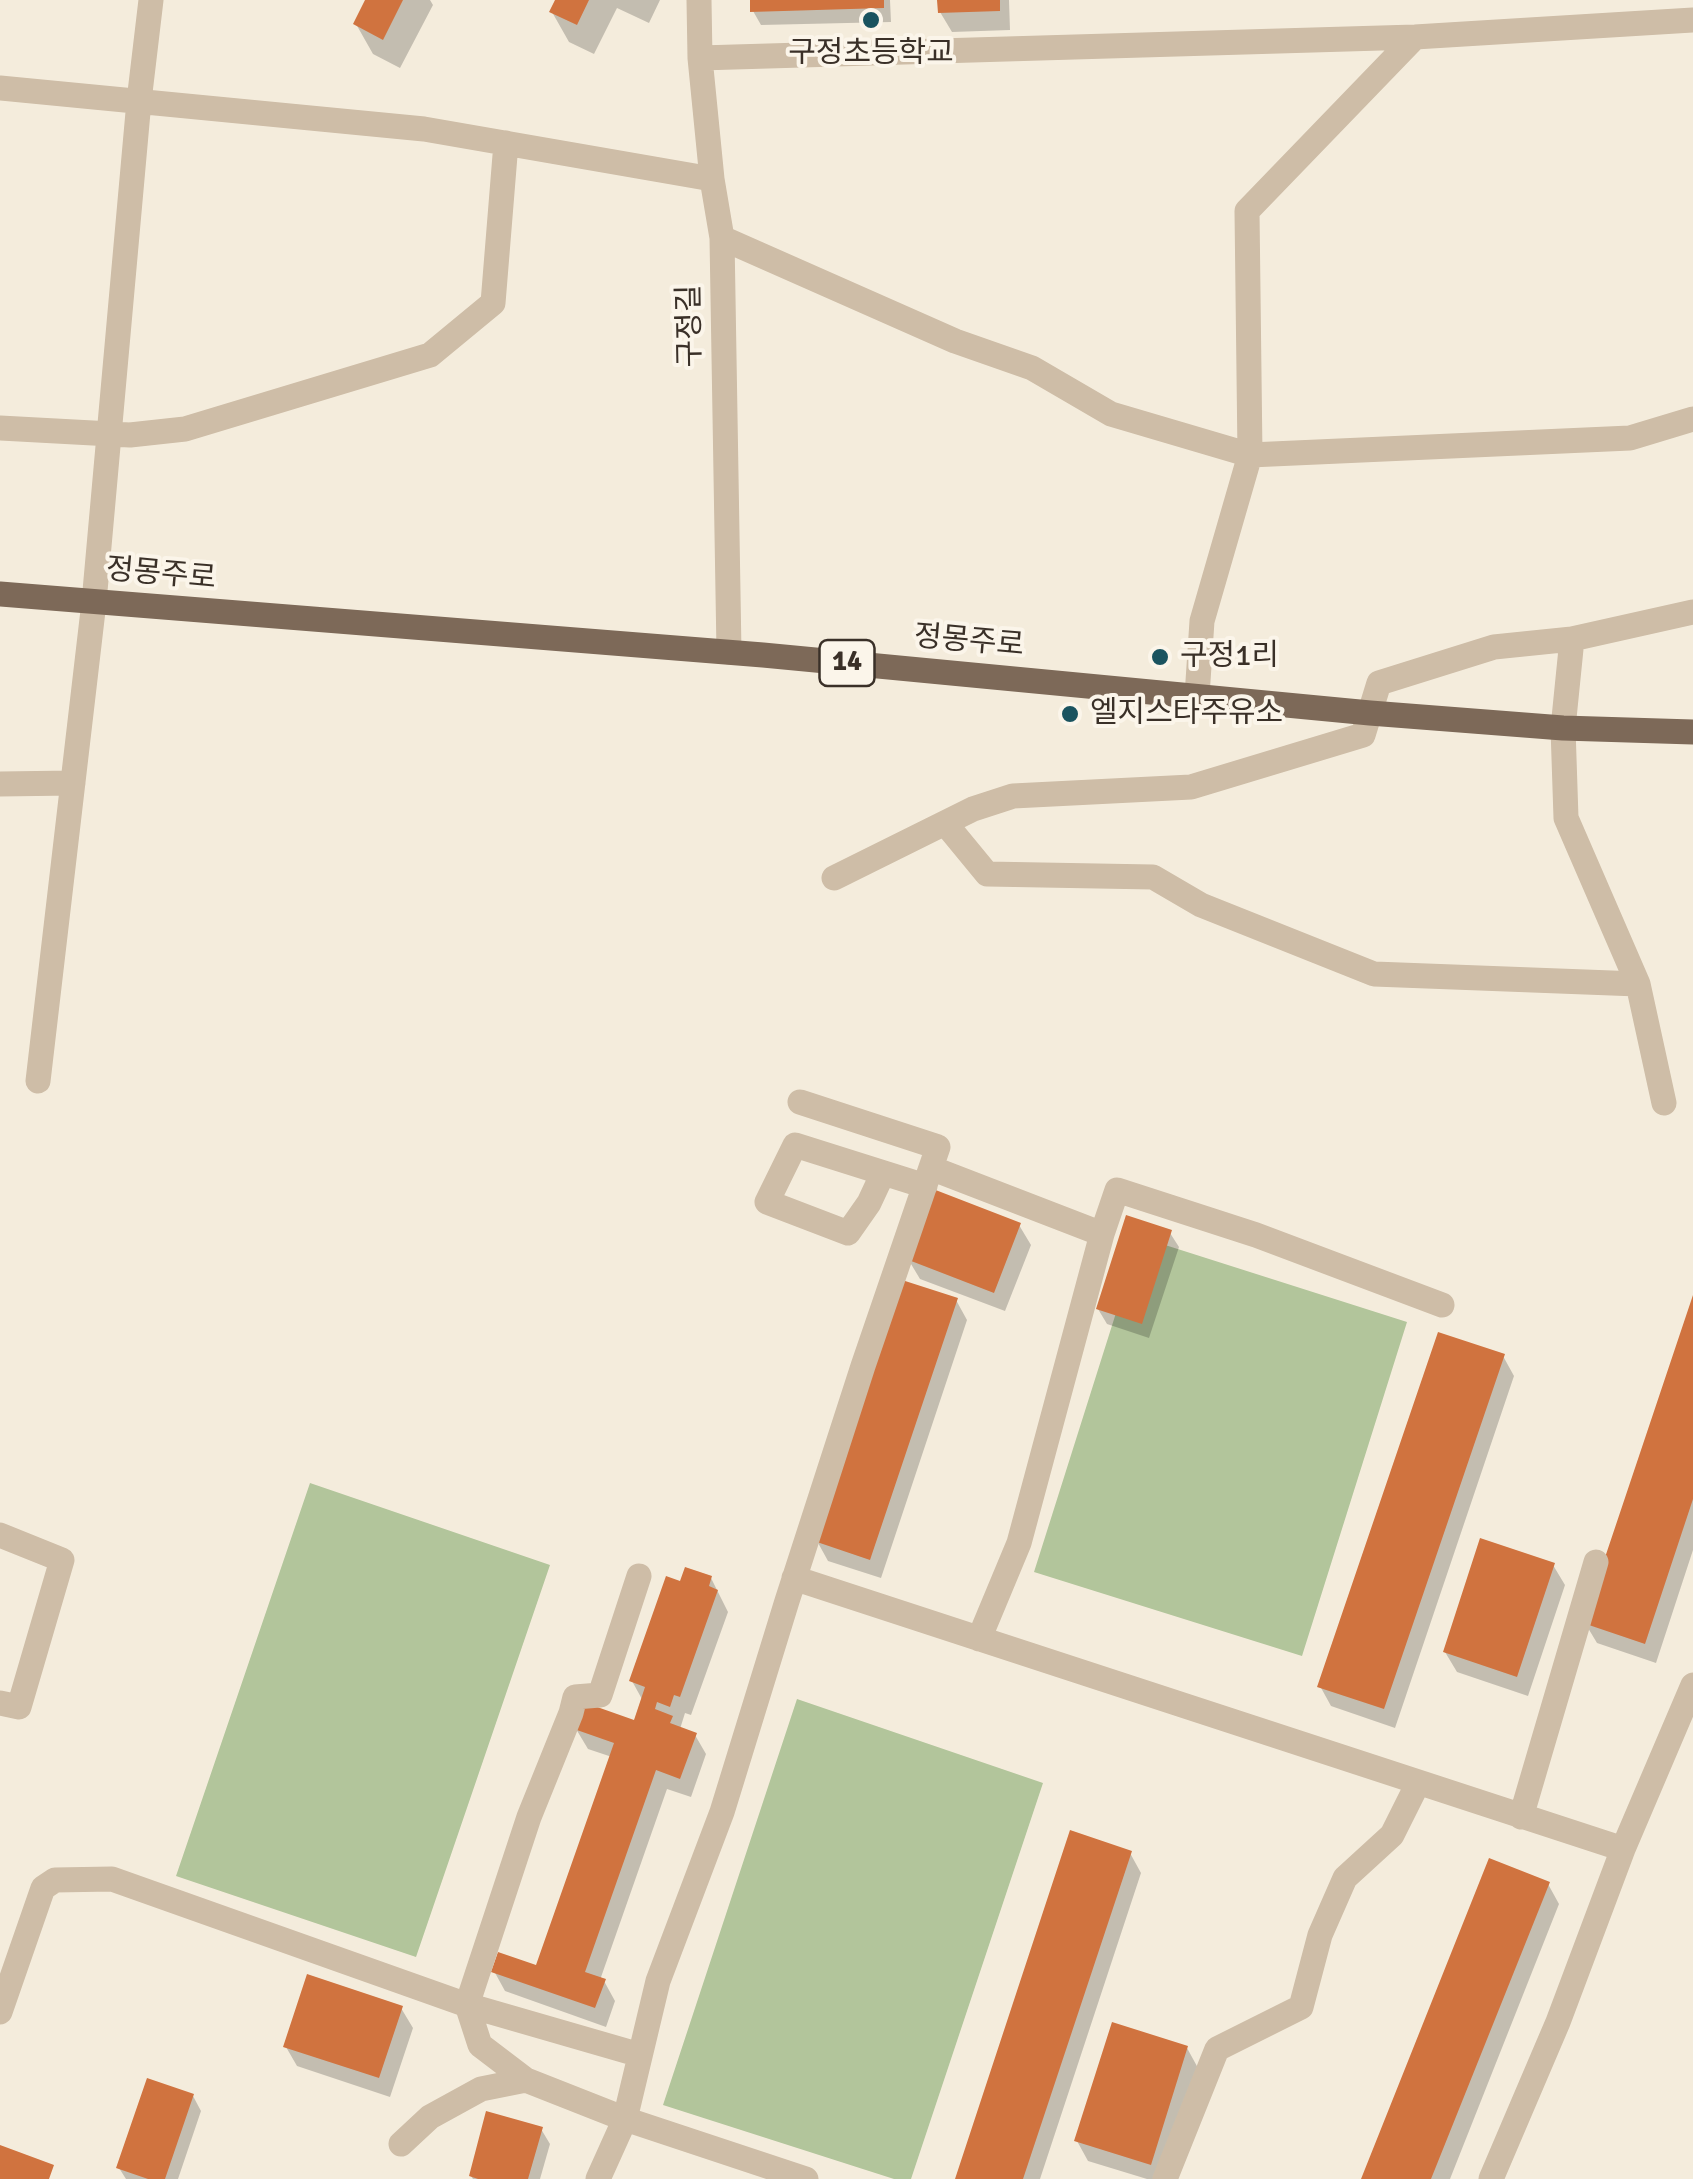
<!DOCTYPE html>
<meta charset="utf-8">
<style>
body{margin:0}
canvas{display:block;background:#f4ecdc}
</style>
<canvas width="1693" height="2179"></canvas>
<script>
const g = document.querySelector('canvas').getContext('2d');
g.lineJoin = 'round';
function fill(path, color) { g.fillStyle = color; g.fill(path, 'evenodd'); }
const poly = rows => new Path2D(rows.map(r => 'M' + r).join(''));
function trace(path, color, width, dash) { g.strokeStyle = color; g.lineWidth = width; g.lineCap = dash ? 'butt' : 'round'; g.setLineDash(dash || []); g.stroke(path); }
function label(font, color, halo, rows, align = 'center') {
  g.font = font + ' Signika,"Noto Sans KR",sans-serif'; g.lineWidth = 8; g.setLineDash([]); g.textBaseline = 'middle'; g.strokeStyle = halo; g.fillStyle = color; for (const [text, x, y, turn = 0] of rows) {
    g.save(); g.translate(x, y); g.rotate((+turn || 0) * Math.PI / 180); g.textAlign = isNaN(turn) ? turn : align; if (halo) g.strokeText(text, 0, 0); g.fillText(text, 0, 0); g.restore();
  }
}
const green = poly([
 [1140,1237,1407,1322,1302,1656,1034,1572],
 [310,1483,550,1565,416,1957,176,1876],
 [797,1699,1043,1783,911,2179,894,2179,663,2105]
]);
const shadow = poly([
 [368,0,430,0,433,5,400,68,373,54,356,24],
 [557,0,660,0,649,23,617,8,594,54,569,42,552,12],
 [752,0,890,0,891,22,761,25,753,11],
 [940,0,1009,0,1010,30,952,32,940,12],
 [1019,1225,1031,1245,1005,1311,920,1279,908,1259],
 [1170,1233,1179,1247,1149,1338,1107,1324,1098,1309],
 [956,1300,967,1320,881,1578,828,1561,817,1541],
 [1693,1300,1693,1550,1656,1663,1597,1643,1585,1623],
 [1503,1356,1514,1376,1395,1728,1331,1706,1320,1686],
 [1553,1565,1565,1585,1528,1696,1457,1672,1445,1652],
 [711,1578,728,1612,691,1715,685,1713,680,1729,695,1735,706,1754,691,1797,667,1789,600,1980,604,1981,615,2001,606,2027,505,1991,494,1971,537,1968,612,1757,588,1749,576,1729,635,1723,643,1701,632,1681,682,1584],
 [1130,1853,1141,1873,1040,2179,958,2179],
 [1548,1884,1559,1904,1450,2179,1364,2179],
 [401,2008,413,2028,390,2097,297,2066,286,2047],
 [1187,2048,1198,2068,1163,2179,1147,2179,1088,2161,1077,2141],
 [193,2096,201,2111,178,2179,126,2179,119,2168],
 [541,2129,550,2144,540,2179,473,2179,471,2176]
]);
const building = poly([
 [365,0,403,0,383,40,353,24],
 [555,0,589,0,577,25,549,12],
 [750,0,884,0,884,8,750,12],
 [937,0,1000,0,1000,11,938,13],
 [933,1189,1021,1223,994,1293,906,1259],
 [1126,1215,1172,1230,1142,1324,1096,1309],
 [902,1280,958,1298,870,1560,814,1541],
 [1693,1295,1693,1499,1645,1644,1583,1623],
 [1438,1332,1505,1354,1384,1709,1317,1687],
 [1480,1538,1555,1563,1517,1677,1443,1652],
 [685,1567,712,1576,709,1586,718,1590,680,1697,674,1695,670,1707,657,1702,655,1709,673,1716,670,1723,697,1733,680,1779,656,1770,585,1972,606,1979,595,2008,491,1972,498,1952,536,1965,614,1743,574,1729,583,1702,634,1720,645,1687,629,1681,666,1576,680,1581],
 [1070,1830,1132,1851,1023,2179,955,2179],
 [1489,1858,1550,1882,1431,2179,1361,2179],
 [307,1974,403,2006,379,2078,283,2047],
 [1112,2022,1188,2046,1151,2165,1074,2141],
 [147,2078,194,2094,165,2179,148,2179,116,2168],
 [486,2111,543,2127,528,2179,478,2179,469,2176],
 [0,2145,54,2165,49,2179,0,2179]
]);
const minor = poly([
 [699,0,700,58,712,179,722,238,729,652],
 [700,58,1415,37,1693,20],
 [0,88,424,129,712,179],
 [722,238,955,341,1032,368,1111,414,1250,455,1630,438,1693,419],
 [0,428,130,435,185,429,430,355,493,303,506,143],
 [1572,639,1563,728,1566,818,1638,984,1664,1103],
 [1197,696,1202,621,1250,455,1247,211,1415,37],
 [0,784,73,783],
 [945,823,987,874,1153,877,1201,905,1374,974,1638,984],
 [834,878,973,809,1013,796,1191,787,1363,735,1379,683,1494,647,1572,639,1693,612],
 [38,1081,94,602,139,101,151,0],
 [931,1168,1102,1234],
 [883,1173,869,1203,848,1233,767,1202,795,1145,925,1186],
 [0,1535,62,1560,19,1707,0,1703],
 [639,1576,600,1695,575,1697,571,1713,529,1817,467,2005,640,2055],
 [794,1578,1623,1849,1558,2022,1491,2179],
 [979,1639,1019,1543,1102,1234,1117,1190,1256,1235,1442,1305],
 [1521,1817,1596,1562],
 [1623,1849,1693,1685],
 [0,2012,43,1888,55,1880,112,1879,467,2005,480,2045,526,2080,625,2119,806,2179],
 [401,2144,430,2117,481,2089,526,2080],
 [598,2179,625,2119,658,1981,722,1812,787,1601,863,1366,938,1147,800,1102],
 [1165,2179,1217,2049,1301,2007,1320,1935,1345,1878,1392,1835,1418,1783]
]);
const major = poly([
 [0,594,763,655,1370,713,1563,728,1693,732]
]);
const markers = [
 [871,20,10,"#1a535f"],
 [1160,657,10,"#1a535f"],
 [1070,714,10,"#1a535f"]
];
const shields = [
 [847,663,55]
];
const shieldNames = [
 ["14",847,663]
];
const poiNames = [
 ["구정초등학교",871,54,"center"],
 ["구정1리",1180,657],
 ["엘지스타주유소",1090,714]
];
const streetNames = [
 ["구정길",691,326,-91],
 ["정몽주로",161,575,5],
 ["정몽주로",969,642,5]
];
fill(green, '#b2c59b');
fill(shadow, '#0003');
fill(building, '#d0733f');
trace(minor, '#cebda7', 25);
trace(major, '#7d6958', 25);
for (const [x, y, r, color] of markers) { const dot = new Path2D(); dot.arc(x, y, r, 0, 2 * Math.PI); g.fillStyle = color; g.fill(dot); trace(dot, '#fbf5ea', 4); }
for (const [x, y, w] of shields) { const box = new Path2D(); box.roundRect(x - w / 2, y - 23, w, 46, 8); g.fillStyle = '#fbf5ea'; g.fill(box); trace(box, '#3a3028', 2.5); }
label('bold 28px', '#3a3028', null, shieldNames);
label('30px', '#3a3028', '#fbf5ea', poiNames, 'left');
label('30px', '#3a3028', '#fbf5ea', streetNames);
</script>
